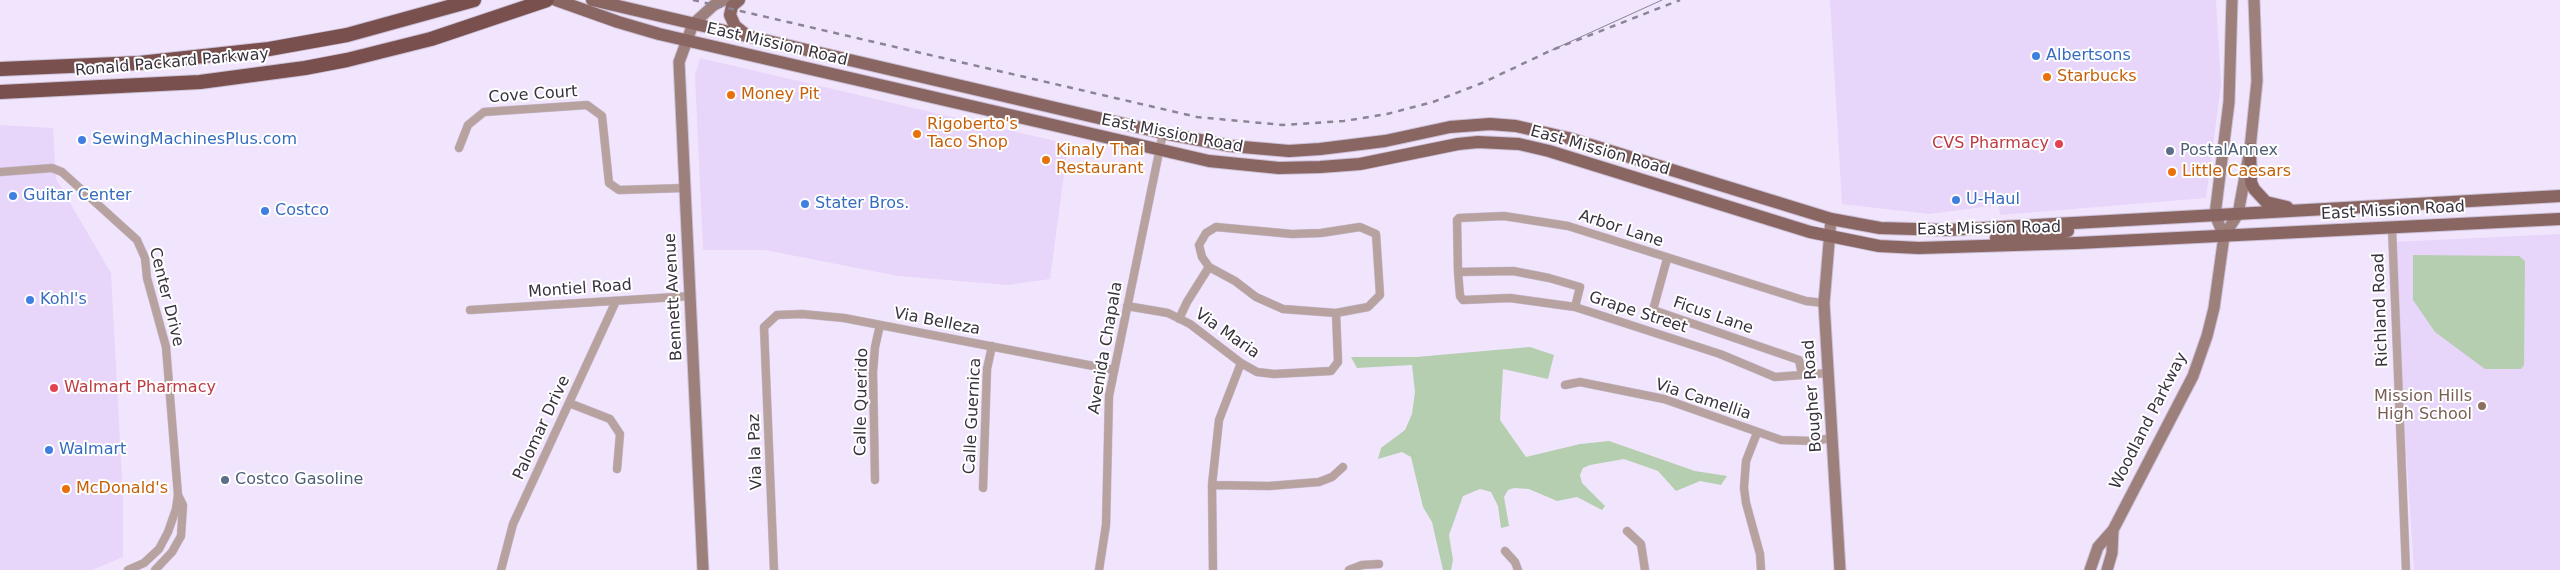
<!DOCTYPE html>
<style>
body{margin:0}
canvas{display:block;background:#f1e5fd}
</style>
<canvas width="2560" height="570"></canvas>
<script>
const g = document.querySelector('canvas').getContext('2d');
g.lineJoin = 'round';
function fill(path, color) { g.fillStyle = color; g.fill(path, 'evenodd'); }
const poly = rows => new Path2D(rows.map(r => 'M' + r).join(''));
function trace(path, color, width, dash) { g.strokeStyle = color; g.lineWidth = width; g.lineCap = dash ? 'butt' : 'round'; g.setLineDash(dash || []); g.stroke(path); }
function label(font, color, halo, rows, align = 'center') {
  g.font = font + ' "DejaVu Sans",sans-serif'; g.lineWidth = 4; g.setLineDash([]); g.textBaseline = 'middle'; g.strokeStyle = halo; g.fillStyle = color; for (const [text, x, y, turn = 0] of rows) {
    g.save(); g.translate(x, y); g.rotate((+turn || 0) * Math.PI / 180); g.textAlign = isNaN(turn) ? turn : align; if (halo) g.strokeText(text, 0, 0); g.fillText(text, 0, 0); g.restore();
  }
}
const built = poly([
 [1830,0,2216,0,2221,85,2206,198,2000,215,1999,205,1929,214,1842,204],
 [700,58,1068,144,1050,279,1008,285,898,276,765,250,703,250,695,75],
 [0,125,53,128,56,179,111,273,123,499,123,557,92,570,0,570],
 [2560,234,2560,570,2414,570,2392,242]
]);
const green = poly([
 [2413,255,2519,256,2525,261,2524,365,2521,369,2485,369,2435,332,2413,300],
 [1530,347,1554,355,1548,379,1503,369,1500,420,1526,457,1580,444,1609,441,1695,471,1727,476,1721,485,1700,481,1676,491,1658,471,1624,459,1590,465,1583,468,1580,475,1582,483,1605,506,1602,510,1577,497,1557,501,1529,489,1514,488,1508,490,1504,497,1509,526,1501,528,1498,506,1491,492,1480,489,1463,496,1449,535,1453,560,1451,570,1443,570,1432,522,1423,507,1411,457,1402,452,1378,459,1381,448,1405,430,1412,414,1415,392,1412,365,1357,368,1351,357,1416,357]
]);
const street = poly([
 [459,148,468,125,484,112,587,105,602,116,609,183,619,190,684,188],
 [0,172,52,168,62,172,137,240,145,258,147,278,166,347,178,495,176,509,168,532,159,549,144,563,128,570],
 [1216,227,1292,234,1321,233,1360,227,1376,234,1380,295,1368,307,1336,313,1283,309,1256,297,1235,281,1209,267,1202,257,1199,245,1206,233,1216,227],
 [2392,228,2406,570],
 [1667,259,1653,310,1799,360,1802,375],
 [1458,272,1513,271,1549,278,1580,287,1575,307],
 [1824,303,1806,301,1568,226,1504,216,1459,218,1457,220,1458,272,1460,296,1463,300,1510,298,1575,307,1720,354,1775,377,1828,373],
 [1127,306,1168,313,1190,324,1241,363,1257,372,1274,374,1331,371,1338,362,1336,313],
 [470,310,691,296],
 [1179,319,1187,302,1209,267],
 [1565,385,1580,382,1664,399,1781,440,1814,441,1832,438],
 [569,403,610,419,620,434,617,469],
 [1757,433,1746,461,1744,488,1746,503,1760,554,1761,570],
 [875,480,873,372,875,347,880,325],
 [1212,485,1269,486,1319,482,1332,477,1343,467],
 [983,488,987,369,992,346],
 [1627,531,1641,544,1645,570],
 [1505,551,1515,562,1518,570],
 [155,570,172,552,181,536,183,505,178,495],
 [501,570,513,524,616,301],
 [774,570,764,327,777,315,802,314,844,318,1114,370],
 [1099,570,1106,525,1109,396,1163,133],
 [1213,570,1212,485,1219,420,1241,363],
 [1349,570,1362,565,1379,564]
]);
const secondary = poly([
 [1831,219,1824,303,1840,570],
 [2224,236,2215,215,2229,102,2232,0],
 [703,570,679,62,693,24,714,5,724,0],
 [2090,570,2098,547,2113,530,2193,376,2207,336,2214,308,2224,236,2238,214,2250,149,2257,81,2254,0],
 [2107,570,2112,553,2113,530]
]);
const primary = poly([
 [556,0,618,22,659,34,1209,161,1279,168,1320,167,1360,164,1458,144,1478,142,1519,144,1549,151,1810,232,1879,246,1919,248,2077,243,2560,219],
 [592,0,1163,133,1231,146,1289,151,1320,149,1385,141,1450,127,1490,124,1516,126,1568,138,1831,219,1880,228,1947,230,2560,196],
 [739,0,732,6,730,15,735,26,745,34],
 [2250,149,2251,182,2254,189,2266,202,2287,207],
 [1996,238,2068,231]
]);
const highway = poly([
 [0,69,139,63,269,49,347,35,474,0],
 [0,92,200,82,305,68,347,60,431,39,547,0]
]);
const tram = poly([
 [1552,50,1662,0]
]);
const rail = poly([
 [693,0,1197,117,1283,125,1344,121,1387,114,1433,102,1482,83,1552,50,1680,0]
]);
const markers = [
 [2036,56,5,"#3f7fe0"],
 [2047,77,5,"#e8710a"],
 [731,95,5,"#e8710a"],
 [917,134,5,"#e8710a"],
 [82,140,5,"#3f7fe0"],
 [2059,144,5,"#e0444e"],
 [2170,151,5,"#5c6f8a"],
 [1046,160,5,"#e8710a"],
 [2172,172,5,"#e8710a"],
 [13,196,5,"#3f7fe0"],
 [1956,200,5,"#3f7fe0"],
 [805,204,5,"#3f7fe0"],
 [265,211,5,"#3f7fe0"],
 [30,300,5,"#3f7fe0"],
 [54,388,5,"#e0444e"],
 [2482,406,5,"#8d6e63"],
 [49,450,5,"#3f7fe0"],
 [225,480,5,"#5c6f8a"],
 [66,489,5,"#e8710a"]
];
const streetNames = [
 ["East Mission Road",777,45,13],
 ["Ronald Packard Parkway",172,63,-5],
 ["Cove Court",533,95,-4],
 ["East Mission Road",1172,134,11],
 ["East Mission Road",1600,151,16],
 ["East Mission Road",2393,211,-3],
 ["Arbor Lane",1621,229,18],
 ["East Mission Road",1989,229,-1],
 ["Montiel Road",580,289,-4],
 ["Center Drive",166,297,76],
 ["Bennett Avenue",674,297,-93],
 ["Richland Road",2381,310,-92],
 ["Grape Street",1638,313,18],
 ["Ficus Lane",1713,316,19],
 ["Via Belleza",937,322,11],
 ["Via Maria",1227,334,35],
 ["Avenida Chapala",1106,348,-80],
 ["Bougher Road",1813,396,-94],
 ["Via Camellia",1703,400,18],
 ["Calle Querido",862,402,-89],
 ["Calle Guernica",973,416,-87],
 ["Woodland Parkway",2149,421,-63],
 ["Palomar Drive",542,428,-65],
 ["Via la Paz",756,452,-92]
];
const shopNames = [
 ["Albertsons",2046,56],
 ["SewingMachinesPlus.com",92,140],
 ["Guitar Center",23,196],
 ["U-Haul",1966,200],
 ["Stater Bros.",815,204],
 ["Costco",275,211],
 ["Kohl's",40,300],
 ["Walmart",59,450]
];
const foodNames = [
 ["Starbucks",2057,77],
 ["Money Pit",741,95],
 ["Rigoberto's",927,125],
 ["Taco Shop",927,143],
 ["Kinaly Thai",1056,151],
 ["Restaurant",1056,169],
 ["Little Caesars",2182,172],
 ["McDonald's",76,489]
];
const healthNames = [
 ["CVS Pharmacy",2049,144],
 ["Walmart Pharmacy",64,388,"left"]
];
const serviceNames = [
 ["PostalAnnex",2180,151],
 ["Costco Gasoline",235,480]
];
const educationNames = [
 ["Mission Hills",2472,397],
 ["High School",2472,415]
];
fill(built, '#e8d5fa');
fill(green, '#b5ceaf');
trace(street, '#ccc1d7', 9);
trace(secondary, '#ccc1d7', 13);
trace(primary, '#ccc1d7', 14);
trace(highway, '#ccc1d7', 16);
trace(street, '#b7a2a0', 8);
trace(secondary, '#9d7f7c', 11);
trace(primary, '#8a6663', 12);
trace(highway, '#79504d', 14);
trace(tram, '#8c8394', 1);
trace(rail, '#8c8394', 2.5, [6, 6]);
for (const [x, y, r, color] of markers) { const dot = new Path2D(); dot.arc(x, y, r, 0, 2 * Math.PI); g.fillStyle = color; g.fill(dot); trace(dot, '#fff', 2); }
label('16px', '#38323e', '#fff', streetNames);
label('16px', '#366cbe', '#fff', shopNames, 'left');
label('16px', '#c56008', '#fff', foodNames, 'left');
label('16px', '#be3a42', '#fff', healthNames, 'right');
label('16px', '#4e5e75', '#fff', serviceNames, 'left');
label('16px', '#785e54', '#fff', educationNames, 'right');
</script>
